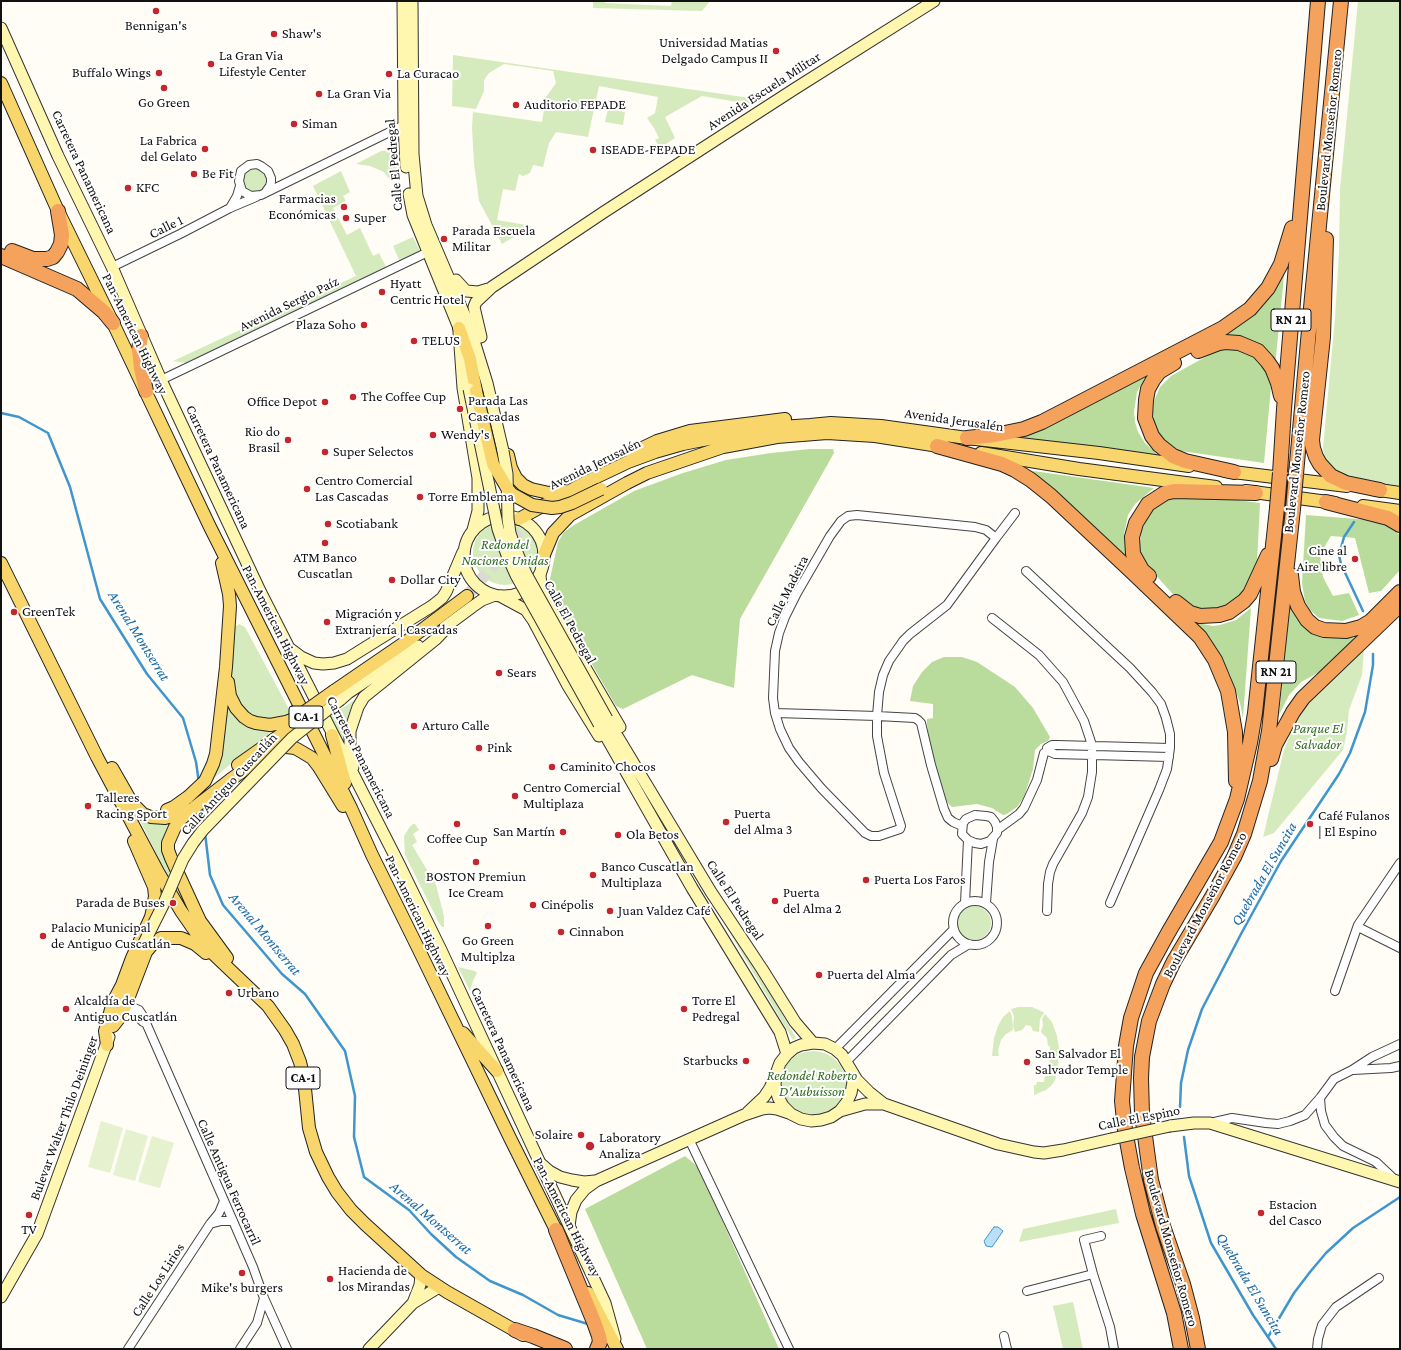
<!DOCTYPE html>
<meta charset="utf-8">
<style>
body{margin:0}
#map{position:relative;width:1401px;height:1350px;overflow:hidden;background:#fffdf5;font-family:"Crimson Pro",serif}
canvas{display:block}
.frame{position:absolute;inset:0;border:2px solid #111;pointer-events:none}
</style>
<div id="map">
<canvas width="1401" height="1350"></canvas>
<div class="frame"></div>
</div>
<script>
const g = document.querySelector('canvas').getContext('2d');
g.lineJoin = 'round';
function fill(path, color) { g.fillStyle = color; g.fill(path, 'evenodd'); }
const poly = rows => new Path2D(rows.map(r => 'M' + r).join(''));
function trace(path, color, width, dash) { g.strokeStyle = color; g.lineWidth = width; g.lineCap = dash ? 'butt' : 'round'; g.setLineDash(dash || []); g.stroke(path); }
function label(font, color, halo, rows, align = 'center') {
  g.font = font + ' "Crimson Pro",serif'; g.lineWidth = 4; g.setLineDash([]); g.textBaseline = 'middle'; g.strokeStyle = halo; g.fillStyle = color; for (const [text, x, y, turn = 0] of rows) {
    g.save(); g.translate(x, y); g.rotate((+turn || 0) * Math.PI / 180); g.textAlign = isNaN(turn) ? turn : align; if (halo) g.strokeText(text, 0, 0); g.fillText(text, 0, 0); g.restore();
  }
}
const green = poly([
 [593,1,605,1,605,3,671,6,672,1,710,1,702,11,593,8],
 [1358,1,1400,1,1400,486,1358,480,1339,474,1327,463,1324,457,1323,448,1335,318,1339,252,1340,189],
 [453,55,764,100,747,108,743,100,737,102,702,96,665,117,675,138,660,148,655,140,659,138,654,128,647,118,655,113,658,97,599,86,588,137,556,132,549,143,543,167,533,165,530,173,523,176,519,174,515,191,503,189,497,220,532,226,502,244,479,201,474,163,472,128,473,112,542,122,546,97,556,83,553,71,504,64,489,73,486,77,484,81,484,91,476,109,452,106],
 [608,109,625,112,623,125,605,122],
 [390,150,395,153,397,159,398,179,390,180,384,172,370,166,356,164,381,151],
 '243 181a12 12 0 1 1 24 0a12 12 0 1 1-24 0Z',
 [341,171,350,192,343,196,346,201,333,208,347,235,360,228,373,256,379,253,387,269,186,363,173,361,356,276,313,186],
 [413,237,420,251,400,262,393,246],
 '473 553a32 32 0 1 1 64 0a32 32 0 1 1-64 0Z',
 [539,595,796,1038,793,1040,533,599],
 [239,624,245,627,291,713,283,718,263,721,241,711,231,687,235,627],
 [1364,650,1362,675,1349,710,1347,732,1343,750,1274,833,1263,837,1284,750,1298,715,1323,687],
 [225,698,240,717,287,725,239,757,214,778,218,767],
 [358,698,349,719,342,745,328,717],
 [141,819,173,819,168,833,187,910,178,899,140,820],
 [413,824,415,824,419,830,413,834,417,842,412,845,436,885,444,916,444,927,442,927,439,923,405,855,404,836,409,828],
 '957 923a17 17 0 1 1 34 0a17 17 0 1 1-34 0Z',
 [458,967,475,971,477,973,473,981,470,991],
 [1018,1007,1032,1007,1043,1012,1044,1013,1040,1019,1039,1032,1033,1031,1031,1026,1026,1025,1022,1030,1015,1032,1013,1026,1014,1016,1011,1009],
 [1010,1011,1012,1017,1013,1030,1006,1034,1001,1040,998,1051,999,1056,992,1056,994,1038,998,1026,1003,1017],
 [1045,1014,1052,1022,1057,1036,1059,1048,1058,1068,1055,1080,1052,1085,1046,1090,1034,1095,1034,1085,1036,1085,1037,1082,1044,1082,1045,1075,1049,1075,1050,1046,1048,1046,1047,1038,1041,1032,1043,1025,1042,1019],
 '780 1084a33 33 0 1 1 66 0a33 33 0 1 1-66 0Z',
 [1116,1209,1119,1223,1019,1242,1023,1229],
 [1073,1302,1083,1349,1063,1349,1053,1306]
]);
const forest = poly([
 [1285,266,1275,366,1216,339],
 [1233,348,1255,357,1264,368,1271,387,1264,463,1181,451,1170,445,1159,434,1154,424,1153,412,1154,401,1160,387,1171,376,1216,351],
 [1153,367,1146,376,1137,392,1134,412,1135,422,1138,432,1145,443,1158,455,1112,448,1014,438,1037,431,1068,417],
 [810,449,833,449,834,453,740,619,734,688,692,675,623,709,616,706,548,588,558,542,564,532,574,525,634,491,683,473,726,460,771,453],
 [1026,470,1154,488,1135,504,1128,515,1124,534,1131,565],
 [1177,496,1220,498,1260,503,1257,562,1251,582,1242,597,1226,609,1211,613,1192,608,1180,602,1142,560,1140,546,1141,532,1147,517,1161,501],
 [1306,515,1383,521,1394,529,1400,536,1400,570,1381,591,1369,593,1355,538,1331,536,1320,554,1323,577,1333,596,1349,593,1359,615,1342,621,1319,618,1310,610,1305,601,1302,583],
 [1290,607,1298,619,1307,628,1340,638,1359,638,1325,669,1301,682,1289,695,1279,715],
 [1251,608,1243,718,1240,703,1230,675,1219,654,1192,622,1213,626,1220,625,1236,620],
 [944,657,962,657,977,662,1015,687,1033,708,1050,737,1048,741,1041,744,1035,750,1033,769,1024,797,1018,806,1007,814,1003,815,992,808,977,804,952,807,945,800,930,746,927,724,927,719,933,718,933,704,910,701,913,686,922,672,932,662],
 [685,1156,699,1168,779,1349,647,1349,585,1209]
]);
const pitch = poly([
 [101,1121,123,1128,110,1173,88,1167],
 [126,1129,148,1136,135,1181,113,1175],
 [152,1136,174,1143,160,1188,138,1182]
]);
const water = poly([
 [994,1227,998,1227,1003,1231,992,1247,986,1246,984,1241,994,1227]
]);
const stream = poly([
 [1,413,19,417,48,433,70,487,100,599,147,674,183,718,196,762,199,783],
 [1354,522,1344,537,1339,555,1341,564,1363,611],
 [202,807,204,824],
 [205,833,210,875,223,905,282,974,305,994,345,1051,355,1096,354,1137,364,1177,409,1210,431,1234,456,1257,490,1281,523,1295,558,1315,588,1324],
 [1180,1107,1181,1083,1188,1050,1202,1009,1241,934,1281,861,1339,774,1350,753,1365,712,1373,665,1373,654],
 [1184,1137,1189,1176,1211,1243,1253,1315,1276,1349],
 [1268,1337,1294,1293,1310,1272,1326,1253,1353,1228,1400,1197]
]);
const primaryTunnel = poly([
 [554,496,570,482,578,477],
 [467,596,507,549,528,516,533,512]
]);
const street = poly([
 [265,193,270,186,271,182,271,178,268,171,261,166,257,164,249,165,241,171,239,181,242,191,251,196,261,195,404,125],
 [230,208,237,196,240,186],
 [112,267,180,234,230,208,256,197],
 [161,380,428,252],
 [857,515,975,527,986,530,996,538,947,605,910,634,903,641,889,661,883,675,879,692,877,716,877,736,884,773,901,826,900,829,879,836,871,836,865,833,822,789,799,762,789,748,780,729,775,713,773,698,775,651,779,633,785,617,797,593,830,536,841,521,848,516,857,515],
 [996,538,1015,513],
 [1026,571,1130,668,1152,692,1161,704,1166,718,1170,734,1170,748,1167,769,1159,790,1110,903],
 [992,618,1039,655,1063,682,1084,721,1092,745,1092,772,1088,797,1082,813,1053,864,1050,872,1048,884,1047,911],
 [775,713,877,716,915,718,918,720,921,723,931,765,944,809,948,818,953,822,962,826],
 [1047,748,1052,745,1057,745,1170,748],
 [1048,751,1055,754,1169,757],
 [975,815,986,816,991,817,995,822,997,827,997,833,990,841,981,844,975,843,968,840,962,834,963,823,966,819,975,815],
 [997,830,1019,814,1024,808,1037,780,1044,753],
 '953 923a22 22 0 1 1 44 0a22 22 0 1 1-44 0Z',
 [965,903,968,840],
 [986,903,989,862,993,839],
 [1358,927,1400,948],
 [1335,991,1358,925,1400,863],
 [121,1002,139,1010,143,1016,233,1221,253,1267,264,1298,287,1349],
 [120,1017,123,1015,132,1014,138,1017,143,1022],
 [835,1049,954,929],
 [847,1061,951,955,969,944],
 [1353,1070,1391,1068,1400,1066],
 [1320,1098,1321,1111,1325,1125,1334,1137,1343,1146,1376,1162,1394,1179],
 [1210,1123,1232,1118,1266,1123,1278,1124,1290,1121,1305,1115,1320,1098,1334,1079,1352,1070,1372,1057,1400,1044],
 [689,1139,789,1349],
 [210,1224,221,1221,233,1221],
 [1101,1236,1084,1240,1093,1274,1110,1327,1114,1349],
 [1027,1291,1093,1274],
 [1004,1336,1007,1349],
 [128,1349,210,1224,219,1213,224,1201],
 [240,1349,257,1323,264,1298],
 [1317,1349,1318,1339,1322,1325,1336,1307,1379,1278]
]);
const secondary = poly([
 [403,1,404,125,406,167],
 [412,1,413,154,417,196,426,225,470,328,487,383,503,451],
 [1,28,58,156,112,267,161,380,260,591,399,864,441,950,605,1303,615,1339],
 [409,194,413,215,459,328,461,337],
 [456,280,466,291,478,292,488,289],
 [459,332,463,388,478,478,478,511,473,530],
 [481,337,474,307,476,302,492,287,604,212,796,88,934,1],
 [465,362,469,389],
 '464 556a40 40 0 1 1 80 0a40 40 0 1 1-80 0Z',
 [542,565,540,576,541,584,545,599,620,727],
 [500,596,526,610,533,620,567,684,599,736],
 [445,627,472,607,482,600,495,595],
 [289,648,301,657,314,663,323,664,334,663,347,659,432,606,442,598,446,592,463,552],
 [340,700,348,693,418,646],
 [607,719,711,892,762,969,795,1022,813,1043],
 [599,724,692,888,780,1032,787,1054],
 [353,767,350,748,350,731,358,707,364,697,436,639,451,623],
 [851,1071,853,1082,851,1093,847,1102,840,1111,831,1117,821,1120,811,1121,801,1119,791,1114,783,1106,778,1097,775,1085,776,1074,780,1063,787,1054,794,1048,801,1045,813,1043,825,1044,835,1049,842,1055,857,1080,869,1092,884,1104,998,1144,1034,1152,1044,1153,1063,1150,1111,1139],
 [840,1111,865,1104,884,1104],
 [748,1112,764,1097,770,1088,775,1077],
 [1170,1126,1194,1123,1210,1123,1400,1182],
 [541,1164,549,1171,560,1177,572,1180,584,1182,595,1181],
 [569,1226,571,1212,576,1200,585,1189,596,1181,744,1115,762,1109,769,1108,777,1109,789,1113],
 [1,1297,37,1234,109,1037],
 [413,1303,420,1285,421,1275],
 [369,1349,413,1303,439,1287]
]);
const primary = poly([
 [1,83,58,211,113,323,210,527,351,808,372,855,420,952,510,1138,560,1238],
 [459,328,470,359,476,391],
 [632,453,657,441,690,431,785,419],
 [981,453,1079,469,1216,487],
 [508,455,511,468,516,478,523,485,531,489,549,493,565,491],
 [1225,471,1347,486],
 [1372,489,1400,493],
 [1246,491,1335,503],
 [1363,506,1400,511],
 [519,519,584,483,628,462,655,452,683,444,728,435,781,427,810,425,831,423,881,426,967,438,1099,453,1189,466],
 [543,557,553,533,570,515,627,483,647,473,723,447,777,437,827,433,875,436,945,447],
 [1,563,97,757,158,872,181,911,206,947,268,1006,285,1030,293,1044,300,1062,304,1079,309,1128,316,1152,328,1177,337,1192,351,1210,365,1224,421,1275,447,1292,523,1335],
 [228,682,230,696,236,708,244,717,250,721,256,723,270,725,286,722,296,718],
 [334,691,407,641,467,596],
 [332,735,345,783],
 [238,765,299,722],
 [112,768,132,803,143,814,151,817,165,818,177,815,186,809],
 [167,810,174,807,188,797,205,781,213,764,216,754,226,667,230,606,229,594,222,563],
 [227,958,200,921,171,858,168,850,168,843,175,827,181,819,195,807,230,780,276,747,286,747,295,748,302,752,312,758,319,767,343,806],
 [113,1026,120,1017,126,1004,146,952,155,941,161,938,181,938,195,944,206,953],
 [463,1033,497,1071],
 [107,1045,105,1031,113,1002,122,985,132,958,151,917,153,908,155,896,154,887,134,841],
 [588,1293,617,1349]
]);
const highway = poly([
 [1326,239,1323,337,1312,440,1313,448,1316,457,1320,464,1331,476,1346,483,1380,490],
 [12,251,33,259,47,259,53,257,57,252,61,244,62,235,58,211],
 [1,256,77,289,104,312,113,323],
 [141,336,139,350,141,368,146,391],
 [1198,351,1219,343,1225,342,1239,343,1258,351,1267,361,1272,368,1278,383,1281,396],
 [1174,363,1159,372,1153,380,1148,389,1146,400,1145,418,1152,436,1159,445,1173,456,1185,461,1234,472],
 [967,438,995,435,1024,429,1042,422,1223,328,1250,309,1268,288,1281,264,1292,228],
 [937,446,1002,464,1015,470,1031,480,1051,496,1132,572,1200,637,1215,660,1228,691,1235,732,1236,781],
 [1280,473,1284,409,1318,1],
 [1296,474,1312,297,1341,1],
 [1326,502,1388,518,1400,525],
 [1291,575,1293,592,1298,606,1307,620,1315,627,1324,630,1346,631,1361,627,1371,621,1400,592],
 [1149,576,1142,570,1133,554,1132,537,1136,523,1148,504,1165,493,1174,491,1256,493],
 [1176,602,1190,613,1200,616,1219,615,1229,612,1244,601,1250,594,1268,555],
 [1271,759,1275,745,1293,712,1303,698,1400,605],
 [556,1230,594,1322,599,1336,600,1342,597,1349],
 [515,1330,533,1336,565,1349],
 [1181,1349,1174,1313,1143,1214,1132,1168,1125,1130,1122,1101,1126,1046,1131,1018,1146,973,1168,933,1221,842,1237,799,1250,743,1255,713,1277,508],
 [1198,1349,1192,1318,1183,1284,1163,1226,1151,1180,1142,1114,1141,1078,1142,1057,1149,1021,1163,984,1174,961,1212,897,1234,857,1244,834,1260,781,1269,731,1293,509]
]);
const secondaryBridge = poly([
 [469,389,498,529,507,555,516,575,599,724],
 [503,451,507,474,508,519,510,533,515,548,526,574,607,719],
 [143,945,164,903,183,859,193,843,203,830,292,738,340,700],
 [1111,1139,1170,1126]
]);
const primaryBridge = poly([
 [476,391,493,464,507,488,512,494,532,505,552,508,560,507,572,503,601,489],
 [296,718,334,691]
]);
const highwayBridge = poly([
 [1277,508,1280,473],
 [1293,509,1296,474]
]);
const markers = [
 [156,11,4,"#c4262e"],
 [274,34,4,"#c4262e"],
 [776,51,4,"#c4262e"],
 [211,64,4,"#c4262e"],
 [159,73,4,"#c4262e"],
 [389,74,4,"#c4262e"],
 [164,88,4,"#c4262e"],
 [319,94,4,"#c4262e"],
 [516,105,4,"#c4262e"],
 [294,124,4,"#c4262e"],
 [205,149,4,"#c4262e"],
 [593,150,4,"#c4262e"],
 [194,174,4,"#c4262e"],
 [128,188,4,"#c4262e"],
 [344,207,4,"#c4262e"],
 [346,218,4,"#c4262e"],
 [444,239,4,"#c4262e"],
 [382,292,4,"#c4262e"],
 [364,325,4,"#c4262e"],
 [414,341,4,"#c4262e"],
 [353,397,4,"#c4262e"],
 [325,402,4,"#c4262e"],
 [460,409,4,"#c4262e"],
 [433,435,4,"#c4262e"],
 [288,440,4,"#c4262e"],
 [325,452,4,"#c4262e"],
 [307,489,4,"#c4262e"],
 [420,497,4,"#c4262e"],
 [328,524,4,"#c4262e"],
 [325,543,4,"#c4262e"],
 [1355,559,4,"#c4262e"],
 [392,580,4,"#c4262e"],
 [14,612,4,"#c4262e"],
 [327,622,4,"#c4262e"],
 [499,673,4,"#c4262e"],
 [414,726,4,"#c4262e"],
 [479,748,4,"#c4262e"],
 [552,767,4,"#c4262e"],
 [515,796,4,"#c4262e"],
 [88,806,4,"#c4262e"],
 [726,822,4,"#c4262e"],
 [457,824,4,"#c4262e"],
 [1310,824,4,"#c4262e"],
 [563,832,4,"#c4262e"],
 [618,835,4,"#c4262e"],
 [476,862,4,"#c4262e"],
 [593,875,4,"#c4262e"],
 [866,880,4,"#c4262e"],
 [775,901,4,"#c4262e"],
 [173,903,4,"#c4262e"],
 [533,905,4,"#c4262e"],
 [610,911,4,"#c4262e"],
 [488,926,4,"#c4262e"],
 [561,932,4,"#c4262e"],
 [43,936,4,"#c4262e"],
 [819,975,4,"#c4262e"],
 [229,993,4,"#c4262e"],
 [66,1009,4,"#c4262e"],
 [684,1009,4,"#c4262e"],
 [746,1061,4,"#c4262e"],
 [1027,1062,4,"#c4262e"],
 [581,1135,4,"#c4262e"],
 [590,1146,5,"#c4262e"],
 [1261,1213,4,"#c4262e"],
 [29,1215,4,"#c4262e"],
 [242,1273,4,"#c4262e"],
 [330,1279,4,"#c4262e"]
];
const shields = [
 [1291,320,40],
 [1276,672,40],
 [306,717,34],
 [303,1078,34]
];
const shieldNames = [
 ["RN 21",1291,320],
 ["RN 21",1276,672],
 ["CA-1",306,717],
 ["CA-1",303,1078]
];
const poiNames = [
 ["Bennigan's",156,26,"center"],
 ["Shaw's",282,34],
 ["Universidad Matias",768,43,"right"],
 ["Delgado Campus II",768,59,"right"],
 ["La Gran Via",219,56],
 ["Lifestyle Center",219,72],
 ["Buffalo Wings",151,73,"right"],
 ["La Curacao",397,74],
 ["La Gran Via",327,94],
 ["Go Green",164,103,"center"],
 ["Auditorio FEPADE",524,105],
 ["Siman",302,124],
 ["La Fabrica",197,141,"right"],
 ["del Gelato",197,157,"right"],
 ["ISEADE-FEPADE",601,150],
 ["Be Fit",202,174],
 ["KFC",136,188],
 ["Farmacias",336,199,"right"],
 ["Económicas",336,215,"right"],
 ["Super",354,218],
 ["Parada Escuela",452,231],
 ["Militar",452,247],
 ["Hyatt",390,284],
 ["Centric Hotel",390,300],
 ["Plaza Soho",356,325,"right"],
 ["TELUS",422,341],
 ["The Coffee Cup",361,397],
 ["Parada Las",468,401],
 ["Cascadas",468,417],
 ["Office Depot",317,402,"right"],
 ["Rio do",280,432,"right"],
 ["Brasil",280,448,"right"],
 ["Wendy's",441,435],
 ["Super Selectos",333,452],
 ["Centro Comercial",315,481],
 ["Las Cascadas",315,497],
 ["Torre Emblema",428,497],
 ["Scotiabank",336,524],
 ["Cine al",1347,551,"right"],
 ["Aire libre",1347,567,"right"],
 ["ATM Banco",325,558,"center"],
 ["Cuscatlan",325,574,"center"],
 ["Dollar City",400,580],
 ["GreenTek",22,612],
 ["Migración y",335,614],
 ["Extranjería | Cascadas",335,630],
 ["Sears",507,673],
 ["Arturo Calle",422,726],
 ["Pink",487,748],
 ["Caminito Chocos",560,767],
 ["Centro Comercial",523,788],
 ["Multiplaza",523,804],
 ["Talleres",96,798],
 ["Racing Sport",96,814],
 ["Puerta",734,814],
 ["del Alma 3",734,830],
 ["Café Fulanos",1318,816],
 ["| El Espino",1318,832],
 ["San Martín",555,832,"right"],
 ["Ola Betos",626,835],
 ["Coffee Cup",457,839,"center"],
 ["Banco Cuscatlan",601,867],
 ["Multiplaza",601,883],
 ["BOSTON Premiun",476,877,"center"],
 ["Ice Cream",476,893,"center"],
 ["Puerta Los Faros",874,880],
 ["Puerta",783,893],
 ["del Alma 2",783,909],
 ["Parada de Buses",165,903,"right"],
 ["Cinépolis",541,905],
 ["Juan Valdez Café",618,911],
 ["Palacio Municipal",51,928],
 ["de Antiguo Cuscatlán",51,944],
 ["Cinnabon",569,932],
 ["Go Green",488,941,"center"],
 ["Multiplza",488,957,"center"],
 ["Puerta del Alma",827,975],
 ["Urbano",237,993],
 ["Alcaldía de",74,1001],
 ["Antiguo Cuscatlán",74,1017],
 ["Torre El",692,1001],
 ["Pedregal",692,1017],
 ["San Salvador El",1035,1054],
 ["Salvador Temple",1035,1070],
 ["Starbucks",738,1061,"right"],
 ["Solaire",573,1135,"right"],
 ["Laboratory",599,1138],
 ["Analiza",599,1154],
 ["Estacion",1269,1205],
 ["del Casco",1269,1221],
 ["TV",29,1230,"center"],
 ["Hacienda de",338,1271],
 ["los Mirandas",338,1287],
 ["Mike's burgers",242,1288,"center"]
];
const streetNames = [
 ["Avenida Escuela Militar",764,91,-33],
 ["Boulevard Monseñor Romero",1329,130,-84],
 ["Calle El Pedregal",394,165,-95],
 ["Carretera Panamericana",84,172,65],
 ["Calle 1",166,227,-26],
 ["Avenida Sergio Paíz",289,304,-26],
 ["Pan-American Highway",135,334,64],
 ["Avenida Jerusalén",954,420,8],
 ["Boulevard Monseñor Romero",1297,452,-84],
 ["Avenida Jerusalén",595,464,-26],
 ["Carretera Panamericana",218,467,65],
 ["Calle Madeira",787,591,-63],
 ["Calle El Pedregal",570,622,61],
 ["Pan-American Highway",276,625,63],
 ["Carretera Panamericana",361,757,63],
 ["Calle Antiguo Cuscatlán",229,784,-47],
 ["Calle El Pedregal",735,900,57],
 ["Boulevard Monseñor Romero",1205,905,-62],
 ["Pan-American Highway",418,916,64],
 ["Carretera Panamericana",503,1049,65],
 ["Bulevar Walter Thilo Deininger",64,1118,-70],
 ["Calle El Espino",1139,1118,-11],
 ["Calle Antigua Ferrocarril",229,1182,66],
 ["Pan-American Highway",567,1217,63],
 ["Boulevard Monseñor Romero",1171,1248,74],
 ["Calle Los Lirios",158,1280,-57]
];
const parkNames = [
 ["Redondel",505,545],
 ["Naciones Unidas",505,561],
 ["Parque El",1318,729],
 ["Salvador",1318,745],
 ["Redondel Roberto",812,1076],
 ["D'Aubuisson",812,1092]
];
const waterNames = [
 ["Arenal Montserrat",139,636,58],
 ["Quebrada El Suncita",1264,874,-60],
 ["Arenal Montserrat",265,934,50],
 ["Arenal Montserrat",431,1218,41],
 ["Quebrada El Suncita",1250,1284,59]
];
fill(green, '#d5ebbd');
fill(forest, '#b9dc9c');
fill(pitch, '#e6f2cf');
fill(water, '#b9e0f7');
trace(water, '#3f96cf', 1);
trace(stream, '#3f96cf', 2.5);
trace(primaryTunnel, '#dbdad3', 12, [12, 6]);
trace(street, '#444', 10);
trace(secondary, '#333', 13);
trace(primary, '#222', 14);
trace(highway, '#222', 16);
trace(street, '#fff', 8);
trace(secondary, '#fff6b0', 11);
trace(primary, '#f9d66b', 12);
trace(highway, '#f5a25d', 14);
trace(secondaryBridge, '#333', 13, []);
trace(primaryBridge, '#222', 14, []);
trace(highwayBridge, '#222', 16, []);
trace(secondaryBridge, '#fff6b0', 11);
trace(primaryBridge, '#f9d66b', 12);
trace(highwayBridge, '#f5a25d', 14);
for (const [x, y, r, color] of markers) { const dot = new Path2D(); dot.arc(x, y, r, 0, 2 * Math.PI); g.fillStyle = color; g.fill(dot); trace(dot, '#fff', 1.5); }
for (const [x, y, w] of shields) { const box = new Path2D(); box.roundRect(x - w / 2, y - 11, w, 22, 3); g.fillStyle = '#fff'; g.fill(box); trace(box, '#111', 1); }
label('bold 13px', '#111', null, shieldNames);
label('14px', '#111', '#fff', poiNames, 'left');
label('14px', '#111', '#fff', streetNames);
label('italic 14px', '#2f6b1f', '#fff', parkNames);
label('italic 15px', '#1768a6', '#fff', waterNames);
</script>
